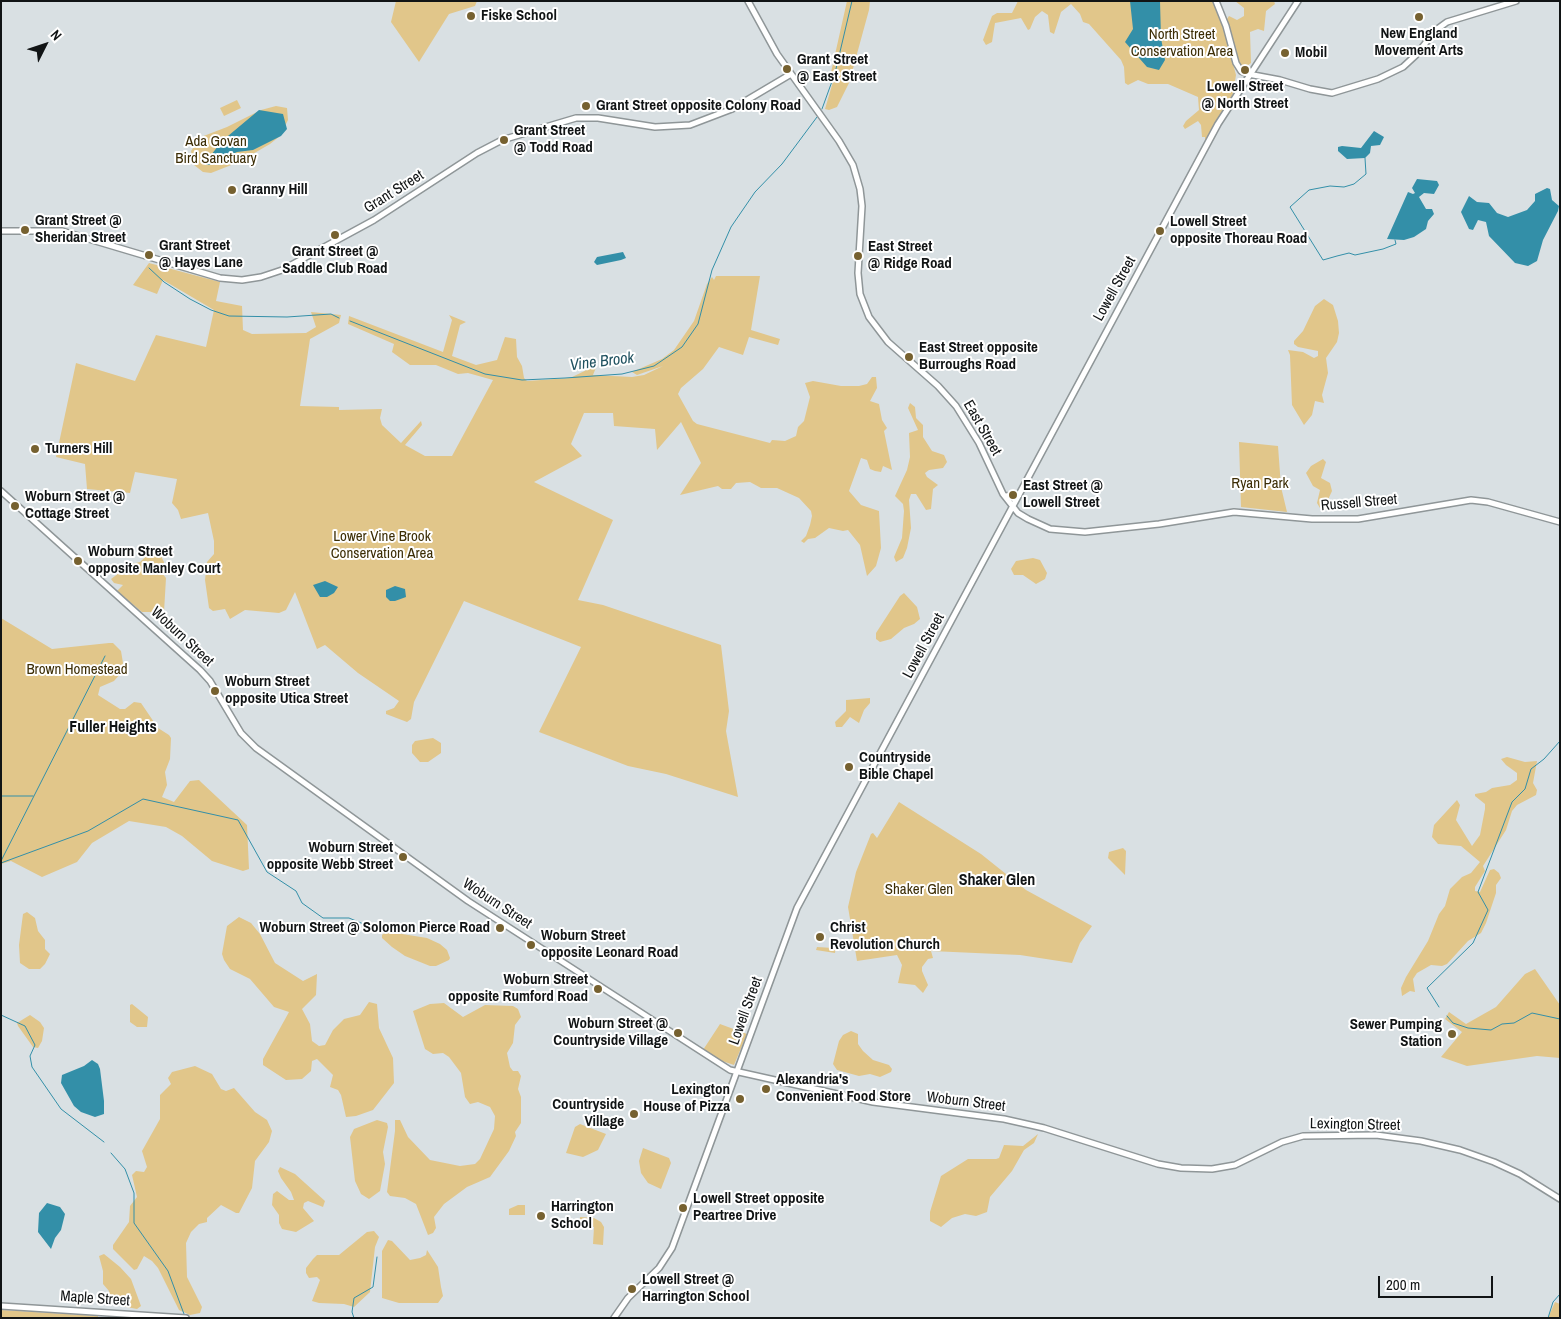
<!DOCTYPE html>
<style>
body{margin:0}
#map{position:relative;width:1561px;height:1319px;overflow:hidden;background:#d9e0e3;font-family:"Archivo Narrow",sans-serif}
canvas{display:block}
.frame{position:absolute;inset:0;border:2px solid #111415;pointer-events:none}
.north{position:absolute;left:20px;top:20px;width:50px;height:50px;-webkit-text-stroke:4px #fff;paint-order:stroke;rotate:49deg;font-size:14px;font-weight:700;line-height:20px;text-align:center;color:#111415}
.north::after{content:'';display:block;margin:auto;width:18px;height:22px;background:#111415;clip-path:polygon(50% 0,100% 100%,50% 72%,0 100%)}
.scale{position:absolute;left:1378px;top:1276px;width:115px;height:22px;box-sizing:border-box;border:2px solid #111415;border-top:0;padding-left:6px;font-size:15px;line-height:18px;white-space:nowrap;color:#111415;-webkit-text-stroke:4px #fff;paint-order:stroke}
</style>
<div id="map">
<canvas width="1561" height="1319"></canvas>
<div class="frame"></div>
<div class="north">N</div>
<div class="scale">200 m</div>
</div>
<script>
const g = document.querySelector('canvas').getContext('2d');
g.lineJoin = 'round';
function fill(path, color) { g.fillStyle = color; g.fill(path, 'evenodd'); }
const poly = rows => new Path2D(rows.map(r => 'M' + r).join(''));
function trace(path, color, width, dash) { g.strokeStyle = color; g.lineWidth = width; g.lineCap = dash ? 'butt' : 'round'; g.setLineDash(dash || []); g.stroke(path); }
function label(font, color, halo, rows, align = 'center') {
  g.font = font + ' "Archivo Narrow",sans-serif'; g.lineWidth = 4; g.setLineDash([]); g.textBaseline = 'middle'; g.strokeStyle = halo; g.fillStyle = color; for (const [text, x, y, turn = 0] of rows) {
    g.save(); g.translate(x, y); g.rotate((+turn || 0) * Math.PI / 180); g.textAlign = isNaN(turn) ? turn : align; if (halo) g.strokeText(text, 0, 0); g.fillText(text, 0, 0); g.restore();
  }
}
const green = poly([
 [396,1,477,1,475,6,449,14,419,62,391,22],
 [847,1,870,1,869,10,849,83,837,107,829,110,825,109,835,75,831,72,832,68],
 [1018,1,1213,1,1225,33,1236,75,1233,94,1205,140,1205,137,1202,137,1201,125,1198,121,1185,129,1183,126,1186,121,1199,110,1198,97,1168,84,1148,84,1138,80,1128,85,1125,83,1124,67,1121,60,1089,24,1083,22,1080,14,1071,4,1061,12,1054,34,1050,32,1048,15,1042,11,1035,17,1030,29,1028,30,1021,18,995,23,992,42,986,45,983,40,992,16,997,13,1012,13],
 [1235,1,1274,1,1275,4,1266,11,1264,31,1258,29,1250,32,1251,63,1244,68,1239,65,1227,19,1229,16,1237,20,1244,16,1244,8],
 [237,100,241,108,224,116,220,108],
 [276,106,287,108,288,120,280,136,270,144,239,162,211,173,203,172,194,165,191,151,201,137,227,127,261,110],
 [149,263,220,282,216,301,242,306,243,330,252,334,306,333,316,327,311,312,341,315,339,323,310,339,300,406,339,407,339,410,382,409,380,418,382,425,401,443,421,421,422,425,405,445,425,456,452,456,493,380,468,373,458,374,436,365,410,365,392,352,394,344,348,324,349,316,443,352,452,320,449,315,466,322,460,325,452,356,476,365,497,360,505,337,516,339,517,357,522,366,524,378,527,381,570,378,597,365,593,375,632,377,644,375,663,366,637,375,632,372,662,359,674,350,694,321,707,284,712,277,714,280,716,276,760,276,751,330,780,339,778,345,749,337,743,355,719,347,703,369,681,388,678,394,693,421,697,424,770,443,772,440,785,441,796,436,798,427,804,421,810,397,805,383,813,381,841,386,859,386,867,384,872,377,876,377,877,388,870,401,879,404,882,420,887,428,884,431,892,470,883,466,881,472,875,471,870,469,867,460,861,458,849,491,861,505,879,511,881,548,876,566,867,576,860,545,848,530,843,531,829,528,815,538,808,539,804,543,801,541,806,536,810,525,812,516,811,511,799,498,777,488,761,488,750,482,736,483,731,489,722,489,718,486,680,495,701,463,681,422,657,450,655,429,614,426,613,413,584,413,571,444,582,456,534,482,613,520,578,600,603,605,721,645,729,711,726,731,738,797,666,774,628,766,539,732,581,647,464,601,414,702,411,719,407,722,386,714,386,711,394,708,399,701,358,673,325,645,317,649,295,592,286,610,279,613,245,610,230,619,225,609,213,611,209,608,205,580,207,562,214,554,214,541,208,513,181,519,178,510,172,503,177,479,135,472,130,493,87,489,85,464,56,457,76,363,135,381,156,335,206,347,214,310,163,280,157,294,133,285],
 [1324,299,1333,305,1338,321,1339,333,1337,342,1326,358,1328,373,1322,395,1324,403,1315,401,1312,415,1304,425,1292,405,1290,355,1288,350,1303,352,1314,358,1318,356,1318,351,1298,347,1294,344,1294,341,1303,331,1315,306],
 [910,403,915,407,916,418,923,425,923,437,932,451,944,455,947,462,943,468,929,470,925,473,927,477,938,485,933,489,931,509,926,510,916,494,911,494,909,500,911,528,907,548,903,558,896,562,894,557,902,538,904,511,903,504,895,496,907,470,910,457,909,433,918,430,908,408],
 [1239,442,1278,446,1281,487,1287,512,1241,507],
 [1323,459,1326,462,1321,478,1330,483,1332,491,1326,504,1320,508,1317,503,1320,490,1313,486,1306,473,1311,466],
 [158,550,164,562,162,573,166,578,164,612,142,612,117,591,123,585,114,583,111,579,131,564,140,562,152,551],
 [1033,558,1040,560,1047,573,1045,579,1036,584,1023,575,1014,575,1011,569,1016,561],
 [904,593,917,607,920,619,914,624,904,628,891,639,880,642,876,639,876,633,900,596],
 [1,618,52,649,109,643,113,643,121,651,123,663,121,673,114,681,100,687,98,695,120,709,125,709,134,702,141,703,158,728,169,735,171,738,170,759,165,772,167,785,162,797,174,802,190,781,199,780,202,783,247,825,249,869,243,871,212,861,182,836,166,827,129,821,92,843,77,862,42,877,11,861,1,864],
 [870,698,870,703,864,710,859,723,850,717,842,727,836,727,835,722,846,711,846,700],
 [433,738,441,743,441,753,428,762,420,762,412,753,412,745,415,741],
 [1507,757,1525,762,1537,761,1533,783,1537,790,1536,795,1517,805,1512,811,1506,830,1483,866,1485,871,1475,887,1475,891,1480,892,1490,870,1494,869,1499,873,1501,878,1496,885,1496,893,1486,923,1481,933,1468,941,1447,964,1442,966,1431,965,1417,973,1413,979,1415,992,1410,991,1402,996,1401,988,1406,977,1428,941,1439,914,1445,906,1450,889,1462,877,1471,873,1480,862,1461,846,1438,844,1432,837,1434,825,1457,800,1460,805,1456,820,1472,846,1480,835,1485,809,1485,804,1475,796,1475,794,1486,792,1492,788,1510,785,1517,780,1517,773,1506,765,1501,759],
 [899,802,981,854,1026,890,1092,926,1080,943,1072,963,1020,955,931,951,933,958,928,959,922,967,922,971,928,985,923,993,915,985,898,983,902,965,897,955,857,961,848,907,856,872,871,834,873,833,877,838],
 [1123,848,1126,851,1125,875,1108,858,1109,852],
 [27,912,35,918,38,931,45,940,45,949,50,954,45,964,40,969,29,969,20,963,19,945,23,914],
 [239,917,251,923,260,934,275,963,303,981,317,974,316,995,302,1009,310,1024,312,1041,319,1046,325,1045,333,1030,344,1019,360,1015,369,1002,377,1004,379,1028,393,1058,394,1083,373,1110,356,1116,346,1117,341,1095,338,1090,330,1087,333,1075,317,1059,312,1061,311,1071,302,1079,286,1080,263,1065,263,1059,289,1012,274,1007,250,979,230,969,224,960,222,954,227,926],
 [395,922,396,933,427,938,440,944,447,950,450,958,449,960,436,966,430,966,405,956,392,947,382,938,382,935],
 [833,946,836,946,835,953,816,950,817,947,833,948],
 [1535,969,1560,1005,1560,1058,1537,1056,1467,1066,1441,1057,1462,1032,1445,1019,1449,1012,1466,1024,1496,1007,1525,974],
 [444,1003,463,1017,485,1005,513,1006,518,1009,521,1017,515,1025,513,1043,507,1053,510,1067,513,1071,518,1071,521,1076,518,1089,521,1097,521,1123,515,1132,516,1136,509,1151,490,1177,467,1187,444,1204,434,1217,436,1228,433,1233,428,1235,416,1204,405,1198,390,1196,387,1192,395,1131,395,1120,400,1120,408,1137,430,1160,460,1166,475,1164,480,1159,494,1129,495,1116,490,1107,478,1102,470,1104,465,1097,461,1073,449,1057,443,1053,433,1054,425,1049,413,1011,430,1004],
 [132,1004,148,1017,147,1027,137,1027,130,1022,130,1005],
 [30,1015,40,1022,44,1028,42,1041,38,1048,33,1047,18,1026,17,1023],
 [720,1024,747,1034,734,1065,722,1061,703,1050],
 [851,1031,858,1034,858,1044,863,1051,873,1060,889,1065,892,1069,891,1072,880,1077,870,1074,859,1076,837,1070,833,1064,839,1041,843,1035],
 [195,1066,212,1074,221,1089,226,1091,234,1088,255,1112,267,1120,272,1131,269,1142,255,1161,252,1188,239,1213,236,1213,221,1205,207,1218,207,1222,199,1224,191,1232,186,1243,187,1277,202,1307,200,1313,190,1315,179,1310,158,1268,152,1261,144,1256,137,1269,134,1270,113,1249,113,1245,129,1222,130,1206,137,1197,132,1175,136,1171,144,1172,147,1167,142,1151,160,1119,160,1095,171,1084,168,1078,172,1072],
 [377,1120,387,1123,388,1127,383,1152,385,1164,380,1191,369,1199,361,1194,355,1181,350,1137,354,1129],
 [580,1124,606,1134,598,1150,583,1157,566,1153,575,1127],
 [1038,1134,1034,1143,1024,1150,1012,1171,990,1197,987,1212,976,1216,965,1214,952,1218,941,1227,930,1221,930,1212,941,1176,968,1159,996,1159,999,1158,1004,1145,1023,1146],
 [643,1148,669,1158,671,1163,661,1189,648,1183,641,1173,639,1161],
 [280,1167,295,1174,325,1201,323,1207,308,1201,304,1203,303,1208,314,1221,296,1232,282,1229,279,1223,279,1215,272,1205,273,1194,277,1191,289,1200,294,1200,291,1192,281,1178,278,1171],
 [518,1205,525,1205,525,1215,509,1215,509,1209],
 [580,1217,594,1218,601,1222,604,1227,603,1245,593,1244,594,1227,579,1226],
 [374,1231,379,1237,375,1247,370,1292,354,1307,344,1304,319,1303,312,1301,320,1280,317,1277,309,1278,306,1273,306,1268,313,1259,317,1255,339,1255,367,1232],
 [388,1240,392,1241,410,1260,420,1258,426,1255,427,1250,429,1253,438,1267,441,1287,443,1296,438,1303,399,1303,382,1298,382,1251],
 [104,1254,120,1267,131,1279,141,1306,137,1309,111,1304,109,1291,103,1284,103,1271,99,1256],
 [1555,1302,1560,1304,1560,1318,1548,1318],
 [1,1310,98,1316,98,1318,1,1318]
]);
const water = poly([
 [1130,1,1160,1,1161,38,1165,60,1159,70,1147,67,1125,42,1133,29],
 [259,110,283,114,287,129,281,136,253,150,237,152,209,165,204,164,222,141],
 [1374,131,1384,137,1380,145,1371,146,1370,153,1365,158,1347,159,1338,151,1338,147,1342,146,1361,148],
 [1417,179,1437,181,1439,185,1434,194,1424,193,1419,197,1426,209,1432,209,1434,214,1428,221,1426,229,1414,237,1404,240,1387,239,1408,192,1413,194,1415,193,1412,188],
 [1547,188,1550,189,1552,200,1559,206,1558,211,1543,240,1537,261,1528,266,1515,263,1489,236,1486,222,1478,220,1473,230,1469,229,1461,212,1469,196,1477,202,1489,203,1497,213,1508,217,1527,210,1535,201,1535,194],
 [623,252,626,258,621,260,597,265,594,262,597,257],
 [325,581,338,587,334,593,327,597,320,597,313,585],
 [395,586,405,589,406,597,395,601,390,601,386,597,386,590],
 [92,1060,98,1064,100,1069,104,1101,104,1114,95,1117,81,1112,74,1106,61,1083,62,1075,84,1066],
 [47,1203,60,1207,65,1214,61,1230,55,1238,51,1249,38,1232,39,1213]
]);
const stream = poly([
 [822,109,835,73,852,1],
 [1365,158,1366,174,1354,184,1344,187,1330,186,1309,190,1290,207,1323,260,1337,256,1349,253,1355,255,1383,249,1396,244,1395,240],
 [149,268,164,282,190,299,211,310,229,316,287,317,331,314,339,318],
 [350,321,485,374,522,380,565,378,622,374,654,366,682,347,698,324,712,270,731,227,755,192,782,164,817,117],
 [1,796,33,796],
 [1,861,105,656],
 [1,863,88,831,143,799,238,820,267,872,296,891,302,903,323,918,349,918,385,933],
 [1439,1007,1427,988,1473,943,1488,910,1478,892,1512,802,1525,789,1531,769,1544,759,1560,741],
 [1,1015,25,1026,35,1045,30,1056,32,1067,61,1109,104,1142],
 [1447,1016,1453,1023,1468,1028,1491,1030,1502,1024,1514,1023,1532,1013,1560,1019],
 [111,1153,125,1169,134,1193,134,1223,168,1271,184,1314],
 [354,1318,352,1312,354,1298,373,1287,377,1257],
 [1548,1318,1553,1302,1560,1294]
]);
const secondary = poly([
 [748,1,777,54,839,141,853,165,860,189,862,206,858,273,860,294,869,317,888,342,938,386,956,406,979,443,1003,494,1018,513,1028,519,1050,529,1085,532,1159,524,1234,512,1312,519,1358,519,1471,500,1488,502,1560,522],
 [1216,1,1226,26,1236,63,1241,71,1248,74,1280,80,1310,89,1332,93,1378,79,1403,67,1416,55,1436,30,1447,22,1516,1],
 [1,231,62,231,220,278,242,280,261,277,282,270,374,220,477,153,502,140,576,118,598,118,655,127,690,125,732,109,791,74],
 [1005,496,1019,495],
 [1,1306,186,1318],
 [614,1318,628,1298,659,1268,672,1248,797,908,1218,124,1298,1]
]);
const primary = poly([
 [1,491,200,670,210,681,241,733,256,748,468,901,730,1070,873,1102,1004,1119,1044,1128,1158,1164,1181,1168,1212,1169,1235,1165,1282,1142,1303,1136,1376,1135,1421,1141,1460,1150,1494,1162,1520,1174,1560,1199]
]);
const markers = [
 [471,16,5,"#766130"],
 [1419,17,5,"#766130"],
 [1285,53,5,"#766130"],
 [787,69,5,"#766130"],
 [1245,70,5,"#766130"],
 [586,106,5,"#766130"],
 [504,140,5,"#766130"],
 [232,190,5,"#766130"],
 [25,230,5,"#766130"],
 [1160,231,5,"#766130"],
 [335,235,5,"#766130"],
 [149,255,5,"#766130"],
 [858,256,5,"#766130"],
 [909,357,5,"#766130"],
 [35,449,5,"#766130"],
 [1013,495,5,"#766130"],
 [15,506,5,"#766130"],
 [78,561,5,"#766130"],
 [215,691,5,"#766130"],
 [849,767,5,"#766130"],
 [403,857,5,"#766130"],
 [500,928,5,"#766130"],
 [820,937,5,"#766130"],
 [531,945,5,"#766130"],
 [598,989,5,"#766130"],
 [678,1033,5,"#766130"],
 [1452,1034,5,"#766130"],
 [766,1089,5,"#766130"],
 [740,1099,5,"#766130"],
 [634,1114,5,"#766130"],
 [683,1208,5,"#766130"],
 [541,1216,5,"#766130"],
 [632,1289,5,"#766130"]
];
const poiNames = [
 ["Fiske School",481,16],
 ["New England",1419,34,"center"],
 ["Movement Arts",1419,51,"center"],
 ["Mobil",1295,53],
 ["Grant Street",797,60],
 ["@ East Street",797,77],
 ["Lowell Street",1245,87,"center"],
 ["@ North Street",1245,104,"center"],
 ["Grant Street opposite Colony Road",596,106],
 ["Grant Street",514,131],
 ["@ Todd Road",514,148],
 ["Granny Hill",242,190],
 ["Grant Street @",35,221],
 ["Sheridan Street",35,238],
 ["Lowell Street",1170,222],
 ["opposite Thoreau Road",1170,239],
 ["Grant Street",159,246],
 ["@ Hayes Lane",159,263],
 ["East Street",868,247],
 ["@ Ridge Road",868,264],
 ["Grant Street @",335,252,"center"],
 ["Saddle Club Road",335,269,"center"],
 ["East Street opposite",919,348],
 ["Burroughs Road",919,365],
 ["Turners Hill",45,449],
 ["East Street @",1023,486],
 ["Lowell Street",1023,503],
 ["Woburn Street @",25,497],
 ["Cottage Street",25,514],
 ["Woburn Street",88,552],
 ["opposite Manley Court",88,569],
 ["Woburn Street",225,682],
 ["opposite Utica Street",225,699],
 ["Countryside",859,758],
 ["Bible Chapel",859,775],
 ["Woburn Street",393,848,"right"],
 ["opposite Webb Street",393,865,"right"],
 ["Woburn Street @ Solomon Pierce Road",490,928,"right"],
 ["Christ",830,928],
 ["Revolution Church",830,945],
 ["Woburn Street",541,936],
 ["opposite Leonard Road",541,953],
 ["Woburn Street",588,980,"right"],
 ["opposite Rumford Road",588,997,"right"],
 ["Woburn Street @",668,1024,"right"],
 ["Countryside Village",668,1041,"right"],
 ["Sewer Pumping",1442,1025,"right"],
 ["Station",1442,1042,"right"],
 ["Alexandria's",776,1080],
 ["Convenient Food Store",776,1097],
 ["Lexington",730,1090,"right"],
 ["House of Pizza",730,1107,"right"],
 ["Countryside",624,1105,"right"],
 ["Village",624,1122,"right"],
 ["Lowell Street opposite",693,1199],
 ["Peartree Drive",693,1216],
 ["Harrington",551,1207],
 ["School",551,1224],
 ["Lowell Street @",642,1280],
 ["Harrington School",642,1297]
];
const parkNames = [
 ["North Street",1182,35],
 ["Conservation Area",1182,52],
 ["Ada Govan",216,142],
 ["Bird Sanctuary",216,159],
 ["Ryan Park",1260,484],
 ["Lower Vine Brook",382,537],
 ["Conservation Area",382,554],
 ["Brown Homestead",77,670],
 ["Shaker Glen",919,890]
];
const streetNames = [
 ["Grant Street",394,192,-32],
 ["Lowell Street",1115,289,-61],
 ["East Street",982,428,60],
 ["Russell Street",1359,503,-5],
 ["Woburn Street",182,637,43],
 ["Lowell Street",924,646,-62],
 ["Woburn Street",497,904,33],
 ["Lowell Street",746,1011,-70],
 ["Woburn Street",966,1102,7],
 ["Lexington Street",1355,1125,1],
 ["Maple Street",95,1299,4]
];
const waterNames = [
 ["Vine Brook",602,362,-7]
];
const neighbourhoodNames = [
 ["Fuller Heights",113,728],
 ["Shaker Glen",997,881]
];
fill(green, '#e1c68a');
fill(water, '#338fa8');
trace(stream, '#338fa8', 1);
trace(secondary, '#8f9698', 8);
trace(primary, '#8f9698', 8);
trace(secondary, '#fff', 5);
trace(primary, '#fff', 5);
for (const [x, y, r, color] of markers) { const dot = new Path2D(); dot.arc(x, y, r, 0, 2 * Math.PI); g.fillStyle = color; g.fill(dot); trace(dot, '#fff', 2); }
label('bold 15px', '#111415', '#fff', poiNames, 'left');
label('15px', '#3c2d05', '#fff', parkNames);
label('15px', '#111415', '#fff', streetNames);
label('italic 16px', '#205260', '#fff', waterNames);
label('bold 16px', '#111415', '#fff', neighbourhoodNames);
</script>
